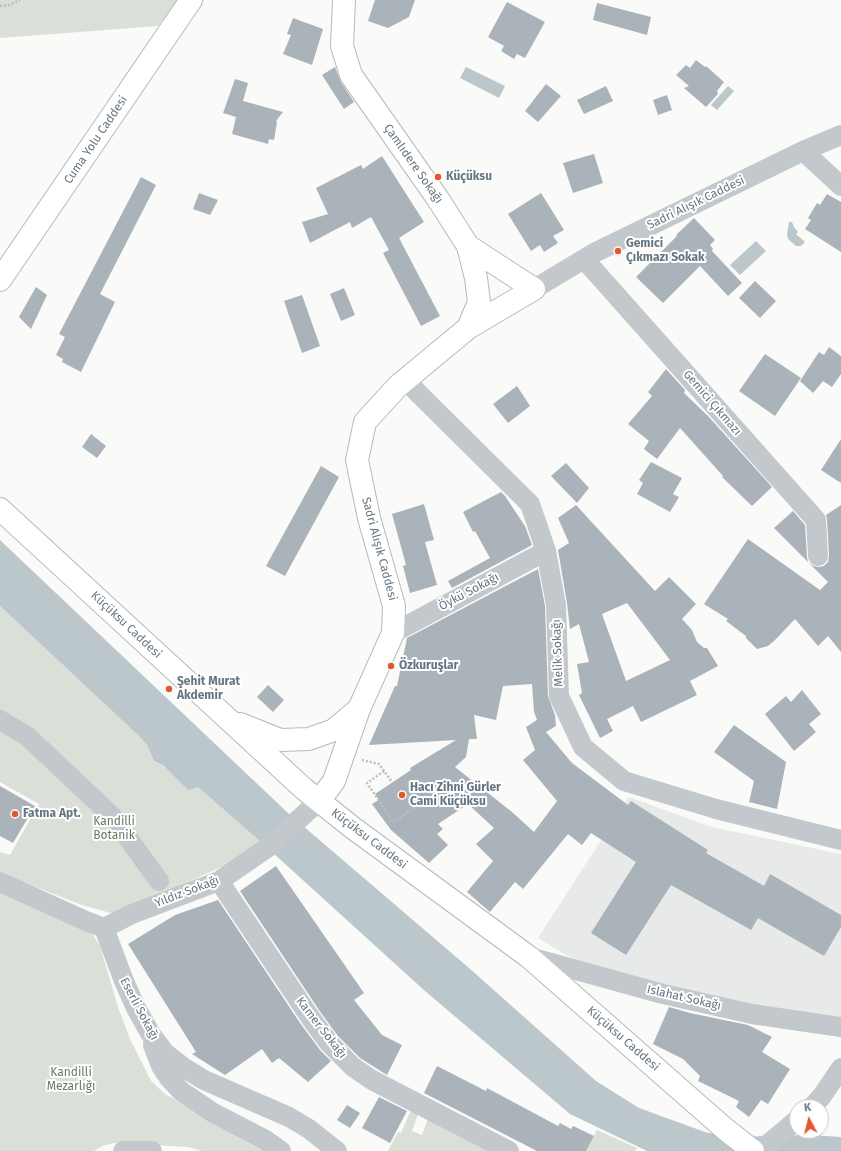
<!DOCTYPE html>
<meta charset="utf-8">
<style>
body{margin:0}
#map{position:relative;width:841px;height:1151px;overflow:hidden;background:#fafaf8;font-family:"Fira Sans",sans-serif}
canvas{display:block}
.north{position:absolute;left:789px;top:1099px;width:40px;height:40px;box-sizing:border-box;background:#fff;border:1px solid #c1c8cd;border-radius:50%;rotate:353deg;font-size:11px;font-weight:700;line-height:16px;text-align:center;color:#657683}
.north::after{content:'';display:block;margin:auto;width:14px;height:18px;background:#e4572e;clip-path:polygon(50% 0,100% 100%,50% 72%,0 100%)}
</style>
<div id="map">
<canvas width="841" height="1151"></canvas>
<div class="north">K</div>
</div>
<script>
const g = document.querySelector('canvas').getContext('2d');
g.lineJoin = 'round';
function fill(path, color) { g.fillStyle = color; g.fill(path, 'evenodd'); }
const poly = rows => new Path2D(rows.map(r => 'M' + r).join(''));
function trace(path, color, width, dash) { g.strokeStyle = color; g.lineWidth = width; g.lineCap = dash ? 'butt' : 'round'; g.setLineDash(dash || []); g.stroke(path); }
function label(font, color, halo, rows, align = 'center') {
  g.font = font + ' "Fira Sans",sans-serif'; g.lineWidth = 4; g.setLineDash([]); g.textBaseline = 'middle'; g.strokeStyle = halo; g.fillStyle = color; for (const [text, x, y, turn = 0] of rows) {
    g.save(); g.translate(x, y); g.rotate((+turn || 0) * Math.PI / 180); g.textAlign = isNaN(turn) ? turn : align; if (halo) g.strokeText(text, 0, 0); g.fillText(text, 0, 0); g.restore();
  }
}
const built = poly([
 [629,797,712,827,841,854,841,1020,772,1011,588,968,538,938]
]);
const green = poly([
 [0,0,178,0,158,26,0,38],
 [0,606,140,737,147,745,154,761,198,787,262,843,230,863,123,911,111,913,82,905,0,873,0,852,10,855,39,804,0,782],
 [0,891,84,929,93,935,100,946,118,1007,130,1039,151,1081,165,1094,243,1135,264,1151,201,1151,188,1147,114,1143,102,1146,94,1151,0,1151],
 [411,1110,418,1114,412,1131,422,1135,428,1118,497,1151,388,1151,398,1132,401,1133],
 [597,1130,637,1148,635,1151,586,1151]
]);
const water = poly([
 [466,67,505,86,499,98,460,78],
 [728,86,734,91,717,110,711,105],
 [789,222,792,222,794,227,798,232,796,234,805,242,801,246,796,246,788,239,787,234],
 [756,241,766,251,740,275,730,265],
 [0,540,289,814,469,968,596,1081,639,1108,705,1132,727,1137,811,1135,841,1137,841,1151,647,1151,570,1114,425,991,262,843,198,787,188,790,164,766,154,761,147,745,140,737,0,606]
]);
const building = poly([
 [375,0,415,0,409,17,388,28,368,21],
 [507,2,545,22,525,58,517,54,514,59,501,51,504,46,488,37],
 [597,3,651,17,647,35,593,20],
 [293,18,323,29,312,65,283,54,291,35,287,34],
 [696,60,705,67,706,66,724,82,717,91,718,94,706,107,684,88,689,86,676,75,686,65,690,68],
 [335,67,341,82,354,102,344,109,322,75],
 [235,79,248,83,243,101,283,112,276,121,277,122,274,140,269,139,268,144,232,134,236,117,223,113],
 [546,84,561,96,538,122,525,111],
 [606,86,613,101,584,114,577,100],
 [667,95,672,110,658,115,653,100],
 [594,154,603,183,573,193,563,163],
 [382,156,424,222,399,238,440,316,421,326,383,253,389,250,371,217,352,228,350,222,310,243,302,222,328,214,316,188,361,165,363,169],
 [141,177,156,185,100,294,115,302,81,372,62,362,63,359,56,355,65,337,59,334],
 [199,193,218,200,210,215,193,209],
 [541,193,564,230,553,236,558,243,544,252,540,245,531,251,508,214],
 [827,194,841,202,841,252,805,229,811,220,808,218,817,203,820,205],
 [694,218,715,240,710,245,713,249,712,251,742,283,728,296,700,266,663,303,636,277,677,236,676,235],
 [755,281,776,301,760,318,739,298],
 [36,287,47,295,31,329,19,317],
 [344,288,355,315,341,321,330,294],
 [302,295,320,346,302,353,284,301],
 [829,347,841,356,841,374,832,387,823,381,813,393,800,381,819,352,824,355],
 [765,354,801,378,775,416,739,391],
 [666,369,685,390,684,393,708,416,772,487,752,506,722,477,723,476,680,428,657,459,644,449,649,441,628,424,652,396,648,392],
 [517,386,530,406,508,423,493,404],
 [91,434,106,446,97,458,82,447],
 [841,439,841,483,821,470],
 [651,462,682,478,673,494,679,497,670,512,637,494,643,483,639,480],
 [566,463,589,488,577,503,551,476],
 [321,466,339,477,285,576,266,566],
 [501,492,505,496,525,526,532,545,452,588,448,581,490,558,475,531,473,532,463,512],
 [424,504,434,540,425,542,437,585,410,593,403,566,406,565,392,514],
 [576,505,655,591,669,577,696,604,682,619,692,630,697,642,704,648,707,648,718,666,690,681,697,695,641,722,633,706,607,719,613,731,600,738,579,695,582,693,577,664,589,662,579,624,570,629,567,603,558,550,569,543,558,518],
 [627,603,670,660,626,681,602,614],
 [841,505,841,652,828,636,818,646,795,619,774,641,768,646,757,649,746,638,746,636,726,621,728,619,704,604,748,539,820,590,828,582,774,528,793,511,805,525,807,557,808,562,813,566,819,567,824,566,828,562,829,555,827,519,826,515],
 [538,569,545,606,548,696,555,715,556,726,546,732,572,763,628,805,631,801,708,850,706,853,764,886,770,874,841,915,841,927,824,956,758,918,751,930,671,885,626,955,591,933,636,862,591,833,582,845,568,834,523,889,515,882,490,912,467,892,493,861,476,844,494,828,468,804,438,824,443,829,437,834,448,845,429,863,391,830,372,804,379,800,375,794,411,770,410,768,456,740,369,745,395,686,397,686,407,638],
 [532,684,534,712,537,720,526,727,535,750,523,760,557,801,534,832,512,812,455,767,466,757,469,739,477,739,474,715,496,720,503,686],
 [268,685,284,700,273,712,257,697],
 [802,690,821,714,809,724,816,732,794,751,765,714,786,696,791,702],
 [734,725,786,762,777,809,749,802,754,781,714,752],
 [0,786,35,806,13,843,0,836],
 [276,866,364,993,354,1000,382,1035,402,1045,387,1075,360,1058,338,1036,319,1010,240,891],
 [218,900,300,1023,320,1050,331,1061,308,1082,279,1058,272,1063,262,1049,225,1075,192,1054,196,1052,128,944,175,915],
 [669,1007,690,1013,748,1025,772,1037,762,1052,790,1069,768,1104,761,1100,749,1117,736,1107,739,1101,698,1081,700,1076,683,1059,653,1044],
 [437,1066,486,1091,487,1088,558,1126,560,1123,571,1129,573,1126,594,1136,586,1151,537,1151,424,1093],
 [379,1097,407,1111,390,1143,362,1128],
 [347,1105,360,1113,350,1128,337,1120]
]);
const path = poly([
 [0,6,9,5,20,0],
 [362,760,379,764,392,782],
 [384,771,367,783,393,822,435,794,430,787]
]);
const minor = poly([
 [803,151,841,186],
 [584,259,816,520,818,556],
 [534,289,594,253,803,151,841,135],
 [406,379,418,393,530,504,546,551,556,605,559,696,583,747,624,781,716,809,841,840],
 [393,633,546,551],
 [0,720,27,736,112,816,159,881],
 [219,881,310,1017,329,1043,353,1067,372,1080,509,1151],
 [0,882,86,921,104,928,124,981,136,1008,150,1033,165,1053,183,1067,204,1080,289,1117,309,1129,337,1151],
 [104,928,132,914,219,881,267,848,319,801],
 [529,957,663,994,752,1014,841,1027],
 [153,1045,161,1066,169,1078,181,1091,212,1112,264,1139,281,1151],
 [812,1107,822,1096,841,1068],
 [123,1151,152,1151],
 [760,1151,797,1120]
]);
const major = poly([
 [344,0,342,46,351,75,438,199,468,246,476,278,479,302,468,328],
 [0,280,191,0],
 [0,509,304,789,353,828,529,957,725,1129,753,1151],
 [240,724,280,740,309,739,334,730,359,709],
 [319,801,334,781,359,709,393,633,394,606,369,518,357,460,365,422,398,386,468,328,534,289,468,246]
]);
const markers = [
 [438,177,4,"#e4572e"],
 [618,251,4,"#e4572e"],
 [391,666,4,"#e4572e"],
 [169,689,4,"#e4572e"],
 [402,795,4,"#e4572e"],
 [15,814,4,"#e4572e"]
];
const streetNames = [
 ["Cuma Yolu Caddesi",96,140,-56],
 ["Çamlıdere Sokağı",413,164,55],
 ["Sadri Alışık Caddesi",696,203,-26],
 ["Gemici Çıkmazı",712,403,49],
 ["Sadri Alışık Caddesi",379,549,75],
 ["Öykü Sokağı",469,592,-28],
 ["Küçüksu Caddesi",126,625,43],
 ["Melik Sokağı",558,653,-92],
 ["Küçüksu Caddesi",369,839,37],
 ["Yıldız Sokağı",187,892,-21],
 ["Islahat Sokağı",684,998,13],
 ["Eserli Sokağı",139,1009,62],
 ["Kamer Sokağı",321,1028,52],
 ["Küçüksu Caddesi",623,1039,41]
];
const poiNames = [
 ["Küçüksu",446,177],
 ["Gemici",626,244],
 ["Çıkmazı Sokak",626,258],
 ["Özkuruşlar",399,666],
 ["Şehit Murat",177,682],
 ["Akdemir",177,696],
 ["Hacı Zihni Gürler",410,788],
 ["Cami Küçüksu",410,802],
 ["Fatma Apt.",23,814]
];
const parkNames = [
 ["Kandilli",114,822],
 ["Botanik",114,836],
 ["Kandilli",71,1073],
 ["Mezarlığı",71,1087]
];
fill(built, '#e8e9e9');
fill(green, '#dadfd7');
fill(water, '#bbc7cb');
fill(building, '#aab3b9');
trace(major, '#b5babe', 24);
trace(path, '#bbbfc2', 2.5, [2, 2]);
trace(minor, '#c3c8cc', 20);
trace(major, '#fff', 22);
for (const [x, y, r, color] of markers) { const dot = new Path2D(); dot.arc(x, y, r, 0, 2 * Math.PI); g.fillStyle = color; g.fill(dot); trace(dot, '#fff', 1.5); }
label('12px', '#657683', '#fff', streetNames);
label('bold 12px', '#657683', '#fff', poiNames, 'left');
label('12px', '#687a64', '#fff', parkNames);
</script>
